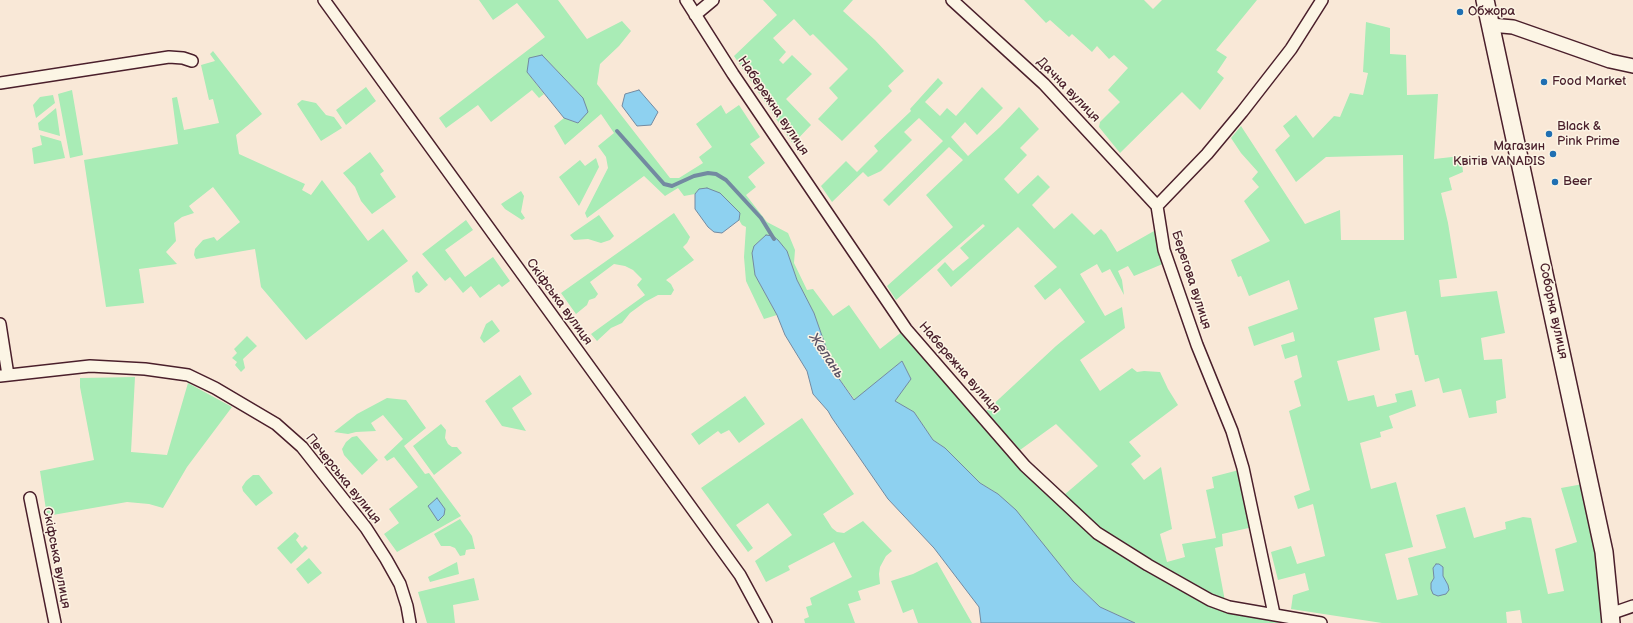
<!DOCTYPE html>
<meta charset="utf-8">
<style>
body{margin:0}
canvas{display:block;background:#f9e8d7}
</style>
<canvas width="1633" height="623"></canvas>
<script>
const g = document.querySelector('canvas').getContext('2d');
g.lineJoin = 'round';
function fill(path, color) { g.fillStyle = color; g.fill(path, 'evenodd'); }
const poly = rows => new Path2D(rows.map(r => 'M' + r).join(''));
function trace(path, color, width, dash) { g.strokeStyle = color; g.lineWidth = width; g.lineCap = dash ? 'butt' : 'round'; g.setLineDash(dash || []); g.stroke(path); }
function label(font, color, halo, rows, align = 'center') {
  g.font = font + ' "Balsamiq Sans",sans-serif'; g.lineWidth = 3; g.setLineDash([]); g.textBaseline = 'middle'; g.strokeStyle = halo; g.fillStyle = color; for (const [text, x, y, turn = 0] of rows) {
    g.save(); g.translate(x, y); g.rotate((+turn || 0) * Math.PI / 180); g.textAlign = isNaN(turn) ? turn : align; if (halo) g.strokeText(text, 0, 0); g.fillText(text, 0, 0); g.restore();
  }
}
const green = poly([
 [479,0,558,0,587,39,622,21,631,31,619,46,600,64,597,84,670,178,679,178,703,163,699,157,712,147,696,124,721,105,726,114,739,105,760,137,750,144,765,163,748,177,756,187,746,195,767,222,788,233,795,250,794,263,807,290,813,289,833,316,849,305,880,349,903,331,1095,536,1207,604,1292,623,1135,623,1100,607,1073,581,998,494,980,483,945,448,933,440,914,412,894,401,911,379,902,361,855,400,835,373,814,313,797,280,787,251,773,236,766,236,754,246,755,275,777,315,764,319,746,281,744,257,746,227,742,225,739,220,740,213,699,189,695,194,684,196,678,188,665,196,644,176,587,218,585,213,608,168,606,157,598,146,614,133,601,114,565,145,554,126,564,118,578,123,583,98,542,55,527,72,544,94,539,98,532,90,491,122,478,105,446,128,439,118,545,37,517,3,493,20],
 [763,0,853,0,843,11,875,40,904,71,888,86,892,91,842,141,818,119,838,98,829,88,848,69,813,34,810,36,794,19,773,38,786,52,779,60,783,64,792,55,812,74,786,99,811,125,793,144,734,56,777,15],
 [1024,0,1144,0,1153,9,1162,0,1257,0,1216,50,1227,57,1217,72,1224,78,1200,110,1182,92,1120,153,1099,127,1100,122,1120,102,1108,90,1128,68,1114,55,1109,59,1097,46,1092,52,1072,34,1069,37,1050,20,1046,23],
 [1366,22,1390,28,1390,54,1406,55,1407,95,1438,94,1434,159,1461,156,1463,172,1449,178,1452,190,1441,193,1448,223,1457,278,1439,280,1441,297,1497,291,1505,333,1481,338,1484,360,1502,359,1506,398,1496,401,1497,413,1469,418,1461,389,1443,393,1439,378,1425,382,1418,355,1415,355,1406,311,1374,318,1380,350,1337,361,1348,401,1374,395,1377,407,1397,402,1395,394,1412,390,1416,406,1389,416,1393,428,1380,432,1381,437,1360,443,1371,489,1396,482,1413,547,1385,554,1397,600,1418,595,1408,558,1446,548,1436,515,1465,507,1474,538,1506,529,1505,522,1523,517,1531,518,1548,594,1564,591,1555,549,1577,542,1561,488,1583,484,1595,552,1602,623,1522,623,1520,610,1506,612,1507,623,1382,623,1291,609,1293,595,1309,590,1305,573,1278,580,1271,552,1291,546,1297,564,1325,556,1313,504,1298,509,1294,496,1310,490,1289,411,1301,406,1294,381,1302,377,1297,355,1285,359,1281,345,1295,341,1293,332,1254,346,1248,327,1298,309,1289,280,1249,296,1241,276,1238,277,1231,260,1270,241,1244,201,1259,187,1252,179,1258,172,1241,153,1231,138,1241,126,1305,224,1340,210,1341,240,1404,240,1403,155,1326,157,1296,182,1275,150,1290,136,1283,126,1296,115,1313,138,1334,116,1340,117,1350,93,1363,95,1368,73,1363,72],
 [213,51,262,114,236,135,239,154,305,184,302,190,311,195,322,180,368,241,383,229,408,261,306,340,261,287,255,249,196,259,194,255,195,249,203,240,214,237,217,241,240,222,213,187,189,206,194,213,182,217,174,223,176,241,166,252,177,264,139,269,144,303,106,307,84,160,178,144,172,98,177,97,184,130,219,123,213,99,209,100,201,65,215,61,210,54],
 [938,78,943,83,925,102,940,116,947,108,956,116,982,87,1003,108,977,135,965,122,951,137,968,156,1000,127,1019,107,1039,129,1020,148,1027,155,1004,179,1018,194,1038,175,1050,187,1032,205,1054,229,1072,213,1094,235,1101,229,1106,234,1117,252,1154,231,1157,234,1165,263,1134,276,1128,266,1118,271,1122,280,1124,295,1110,269,1102,273,1097,264,1080,274,1105,316,1122,307,1125,328,1080,360,1100,391,1132,368,1137,372,1144,371,1160,372,1168,389,1178,405,1129,442,1141,456,1131,464,1144,480,1161,467,1172,529,1160,534,1167,562,1185,557,1182,544,1216,538,1206,490,1214,488,1212,477,1239,470,1253,527,1222,534,1223,546,1215,548,1225,601,1216,600,1101,529,1064,495,1098,466,1056,424,1020,450,986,411,1056,346,1085,322,1060,288,1045,300,1034,286,1057,267,1018,227,951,287,937,270,945,262,953,271,969,258,960,248,985,226,983,224,896,300,887,286,953,227,926,195,963,160,949,147,889,206,883,200,943,141,919,118,904,132,912,140,881,171,868,177,863,172,832,202,821,186,846,161,857,172,878,151,874,146,911,111,910,109],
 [366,87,376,101,346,125,336,110],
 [72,90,83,155,70,158,58,94],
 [53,95,55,103,36,118,33,105,40,97],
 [302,100,316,103,326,115,334,117,342,128,321,141,297,104],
 [56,108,60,136,39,130,38,123],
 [40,135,61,141,65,158,34,164,32,148,42,145],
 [370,152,384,171,380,174,396,197,372,214,361,201,355,187,343,173],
 [596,158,599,167,579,206,559,177,580,160,585,166],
 [521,191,524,196,521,212,525,218,522,220,505,209,501,204],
 [674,213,690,237,687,243,683,247,694,260,666,280,671,284,674,290,671,295,658,295,645,302,630,313,622,323,611,328,597,341,591,334,645,295,637,285,642,279,633,270,625,266,614,264,590,282,598,294,595,298,589,300,587,305,576,314,561,293],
 [599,215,614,236,610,240,601,243,588,239,574,240,570,235],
 [466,220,473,230,445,250,465,277,493,257,510,281,502,287,499,284,480,298,471,286,463,293,450,277,445,281,422,254],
 [417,271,428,285,419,293,415,292,412,276],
 [492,320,500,331,484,343,480,338,486,324],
 [247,336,257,346,243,359,245,368,241,372,235,365,237,362,232,358,237,353,234,349],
 [520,375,532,394,512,408,526,431,502,426,485,401],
 [135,377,131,452,167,455,188,383,232,407,187,467,163,508,149,504,127,502,47,516,40,471,94,460,80,387,80,378],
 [745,396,765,424,739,443,729,430,721,434,718,431,699,445,691,434],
 [387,398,406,400,426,428,404,446,425,474,429,473,461,516,397,552,384,534,399,523,389,509,418,487,394,457,387,461,384,457,403,439,383,415,371,423,376,431,356,432,348,434,334,432,357,414],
 [802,418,854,494,823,514,832,528,837,532,844,533,863,521,892,551,886,556,880,567,879,574,880,584,858,591,861,600,848,604,855,623,805,623,804,619,809,617,806,607,812,605,810,598,852,577,834,542,788,566,790,570,766,582,755,561,792,535,768,503,736,525,753,548,748,552,701,488],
 [441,424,446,430,445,438,448,444,452,447,457,447,462,453,434,475,413,446],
 [357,436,378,460,362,475,344,455,342,449,346,442,352,437],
 [253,475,259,475,273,493,256,506,243,491,242,487,246,481],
 [460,519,472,536,475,549,471,549,466,550,465,555,460,556,455,548,450,546,441,546,434,534],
 [295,532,299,536,296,540,302,548,305,545,308,548,291,564,277,548],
 [309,558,322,573,308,584,296,569],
 [457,562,459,574,430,582,428,577],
 [937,562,972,623,918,623,913,609,903,613,891,581,913,574],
 [474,578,479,600,453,605,455,623,427,623,418,592]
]);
const water = poly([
 [542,55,583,98,588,112,578,123,564,118,527,72,529,58,542,55],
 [639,90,658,112,651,125,637,126,622,106,625,94,639,90],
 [707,188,720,193,740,213,739,220,722,233,714,232,708,227,695,209,695,194,699,189,707,188],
 [766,235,773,236,778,240,787,251,797,280,814,313,835,373,854,400,902,361,911,379,895,401,914,412,933,440,945,448,980,483,998,494,1016,510,1073,581,1100,607,1135,623,981,623,979,607,934,548,888,499,832,418,828,411,813,394,807,371,785,335,777,315,755,275,752,253,754,246,766,235],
 [437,498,445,509,444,515,438,521,428,506,437,498],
 [1436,564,1439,564,1443,567,1443,576,1448,585,1449,590,1446,594,1438,596,1433,594,1431,589,1431,583,1434,578,1433,568,1436,564]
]);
const stream = poly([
 [617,131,664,184,672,186,694,176,708,173,716,174,726,180,761,218,774,239]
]);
const minor = poly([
 [324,0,740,575,766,623],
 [686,0,733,74,906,329,1025,466,1097,533,1148,565,1210,600,1229,607,1321,623],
 [952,0,1044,84,1157,206],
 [695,15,713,0],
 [0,83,169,57,183,58,192,61],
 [0,324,8,375],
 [0,376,90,366,145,369,188,375,215,388,276,424,302,447,366,528,386,559,400,584,407,606,410,623],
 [30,498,55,623],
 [1274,614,1243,468,1232,431,1197,345,1164,250,1157,206,1207,154,1242,112,1291,49,1322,0],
 [1610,614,1633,606]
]);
const tertiary = poly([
 [1491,25,1513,27,1610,61,1633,66]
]);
const primary = poly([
 [1485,0,1604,552,1611,623]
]);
const markers = [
 [1460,12,4,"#1f6fb2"],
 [1544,82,4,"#1f6fb2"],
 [1549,134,4,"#1f6fb2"],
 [1553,154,4,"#1f6fb2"],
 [1555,182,4,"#1f6fb2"]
];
const poiNames = [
 ["Обжора",1468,12],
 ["Food Market",1552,82],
 ["Black &",1557,127],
 ["Pink Prime",1557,142],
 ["Магазин",1545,147,"right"],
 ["Квітів VANADIS",1545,162,"right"],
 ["Beer",1563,182]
];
const streetNames = [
 ["Дачна вулиця",1068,90,46],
 ["Набережна вулиця",773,106,56],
 ["Берегова вулиця",1191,280,72],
 ["Скіфська вулиця",559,302,54],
 ["Соборна вулиця",1553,311,78],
 ["Набережна вулиця",959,368,49],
 ["Печерська вулиця",343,479,51],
 ["Скіфська вулиця",56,558,79]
];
const waterNames = [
 ["Желань",826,356,56]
];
fill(green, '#a9ecb6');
fill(water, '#8ed1f0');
trace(water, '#738aa1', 1);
trace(stream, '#738aa1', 4);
trace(minor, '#4a1f2b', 14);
trace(tertiary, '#4a1f2b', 16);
trace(primary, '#4a1f2b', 20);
trace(minor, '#fcf5e5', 11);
trace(tertiary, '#fcf5e5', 13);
trace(primary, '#fcf5e5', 17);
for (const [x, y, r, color] of markers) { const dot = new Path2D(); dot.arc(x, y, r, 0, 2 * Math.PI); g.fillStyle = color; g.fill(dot); trace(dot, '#fcf5e5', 1.5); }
label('13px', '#4a1f2b', '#fcf5e5', poiNames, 'left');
label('13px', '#4a1f2b', '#fcf5e5', streetNames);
label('italic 14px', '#5e5466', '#fcf5e5', waterNames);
</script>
